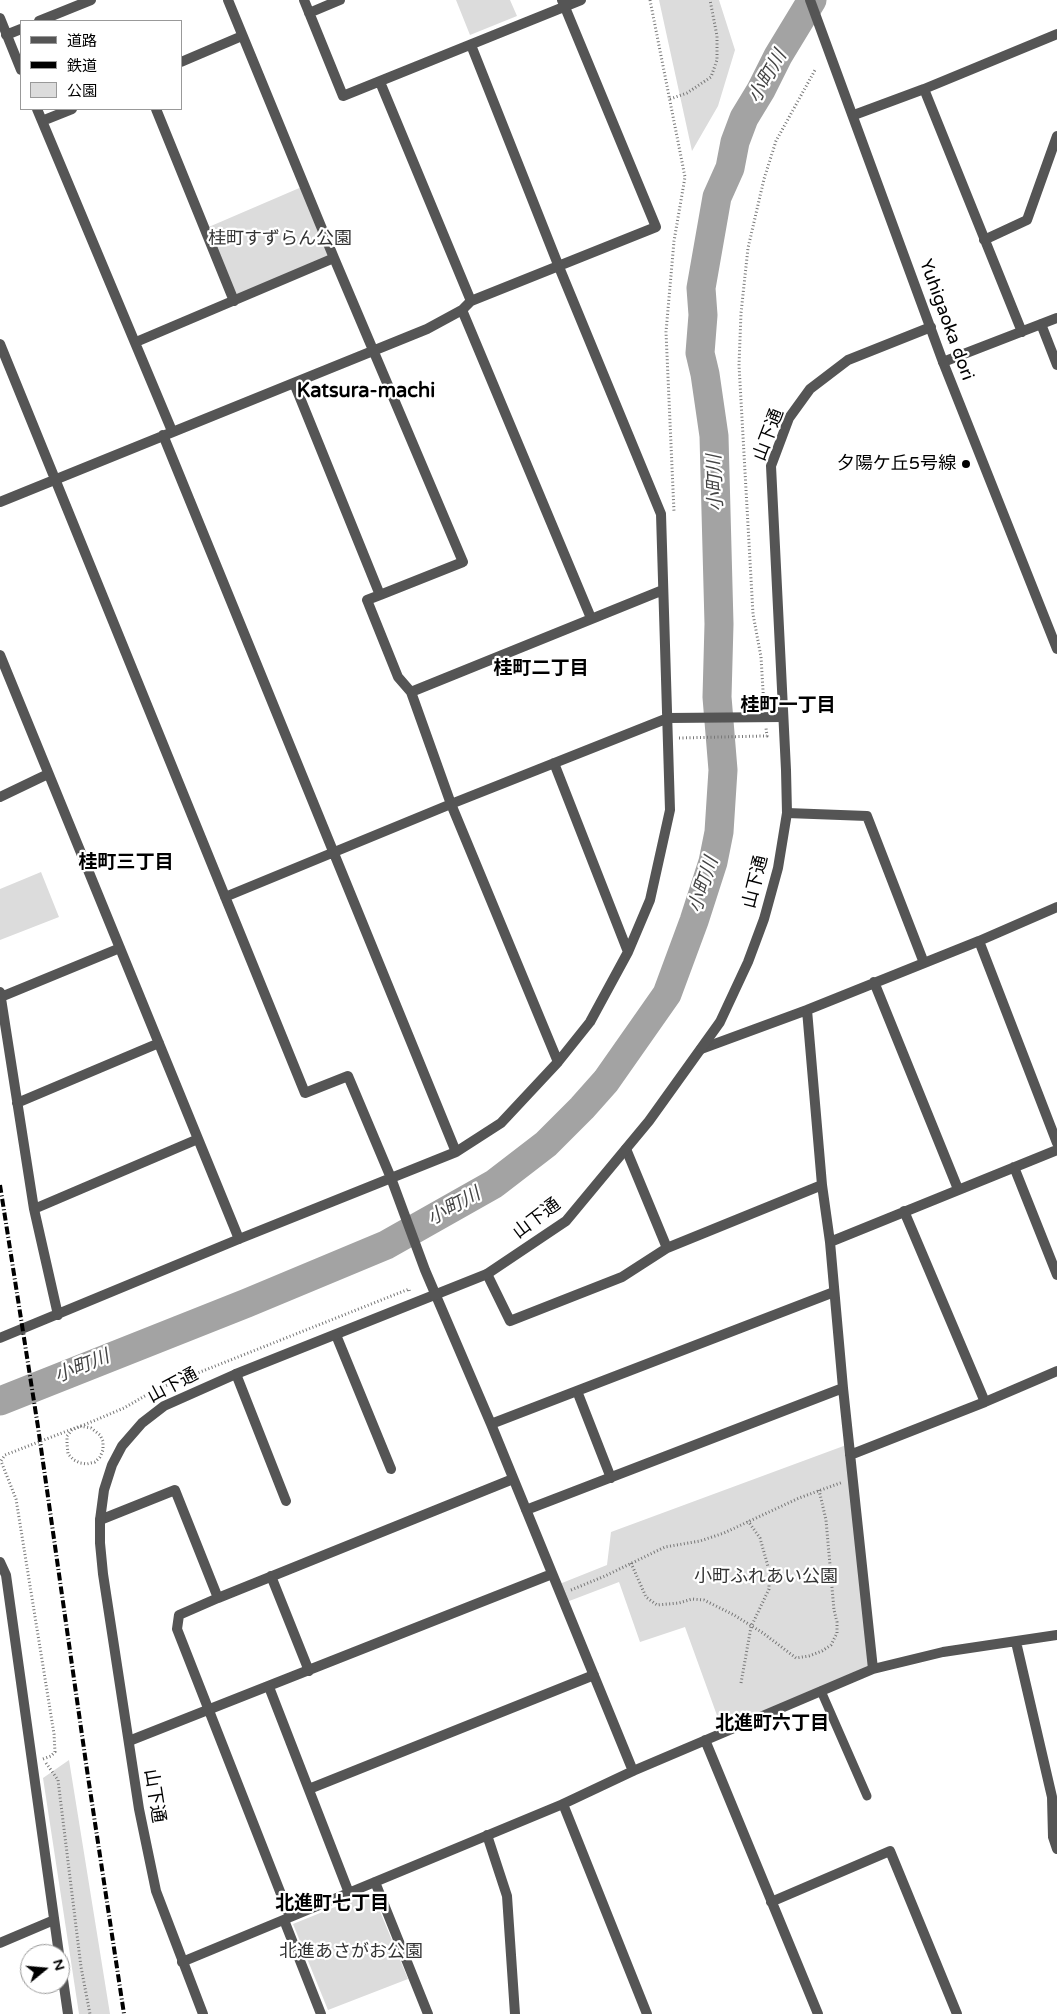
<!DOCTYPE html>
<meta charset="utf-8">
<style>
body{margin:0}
#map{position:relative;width:1057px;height:2014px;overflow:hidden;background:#fff;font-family:"Varela Round","Noto Sans JP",sans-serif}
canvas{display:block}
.legend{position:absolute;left:20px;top:20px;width:162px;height:90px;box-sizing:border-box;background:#fff;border:1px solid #999;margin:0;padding:6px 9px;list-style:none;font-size:15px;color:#000}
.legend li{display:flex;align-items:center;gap:10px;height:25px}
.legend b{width:25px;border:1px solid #999}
.north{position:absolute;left:20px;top:1944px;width:50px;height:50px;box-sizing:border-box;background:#fff;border:1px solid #999;border-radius:50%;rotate:73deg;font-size:14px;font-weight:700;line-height:20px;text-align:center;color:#000}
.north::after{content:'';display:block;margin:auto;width:18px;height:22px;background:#000;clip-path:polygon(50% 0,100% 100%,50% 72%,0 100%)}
</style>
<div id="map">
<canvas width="1057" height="2014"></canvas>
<ul class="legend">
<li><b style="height:6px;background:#555"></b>道路</li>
<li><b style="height:6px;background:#000"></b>鉄道</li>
<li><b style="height:14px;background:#dcdcdc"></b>公園</li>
</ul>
<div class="north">N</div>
</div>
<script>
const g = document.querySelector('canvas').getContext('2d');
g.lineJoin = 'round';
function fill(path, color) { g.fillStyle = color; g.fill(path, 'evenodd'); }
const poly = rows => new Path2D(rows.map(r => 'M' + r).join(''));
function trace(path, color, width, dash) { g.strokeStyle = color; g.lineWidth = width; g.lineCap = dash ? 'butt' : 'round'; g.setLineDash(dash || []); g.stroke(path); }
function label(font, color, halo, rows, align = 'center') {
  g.font = font + ' "Varela Round","Noto Sans JP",sans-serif'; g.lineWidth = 4.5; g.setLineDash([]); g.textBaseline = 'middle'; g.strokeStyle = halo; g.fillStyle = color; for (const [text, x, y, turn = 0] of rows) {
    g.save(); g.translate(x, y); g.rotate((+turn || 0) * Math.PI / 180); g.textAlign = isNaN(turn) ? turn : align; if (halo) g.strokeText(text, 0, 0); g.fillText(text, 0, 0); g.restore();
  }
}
const green = poly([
 [456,0,510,0,517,16,470,35],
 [659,0,719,0,735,50,718,106,692,151],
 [304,186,334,258,234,301,204,229],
 [41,872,59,917,0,940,0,889],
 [849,1444,873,1669,723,1732,685,1627,640,1642,619,1582,564,1603,557,1585,607,1565,611,1532],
 [69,1760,110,2014,79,2014,43,1778],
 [372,1892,408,1979,328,2010,293,1924]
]);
const river = poly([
 [0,1401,247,1303,386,1245,494,1184,546,1144,582,1108,606,1081,667,994,694,921,713,862,719,832,723,770,717,697,719,624,714,436,705,374,700,353,703,315,701,288,717,197,730,168,735,142,744,118,761,90,778,56,812,0]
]);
const path = poly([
 [650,0,685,177,674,241,666,332,674,512],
 [670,99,687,93,711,77,717,60,717,36,710,0],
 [764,707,761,657,753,614,739,365,741,313,748,248,764,179,776,141,815,70],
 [679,738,763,736,767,736,766,728],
 [67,1443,67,1436,72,1430,124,1408,155,1390,409,1289,410,1293],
 [631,1563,646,1597,657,1605,679,1603,692,1599,704,1600,734,1615,763,1633,796,1658,809,1656,822,1651,831,1645,837,1633,837,1622,834,1610,826,1520,819,1490],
 [571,1590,605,1576,665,1547,700,1541,724,1533,799,1498,843,1482],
 [741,1683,751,1627,769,1589,769,1570,760,1538,748,1521],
 [46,1763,58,1780,81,1967,90,2014]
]);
const service = poly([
 [821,1691,867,1796]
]);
const minor = poly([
 [228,0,334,258,463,562,380,595],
 [304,0,343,96,581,0],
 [309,13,340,0],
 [0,18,21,70],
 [39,21,91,0],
 [6,35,21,29],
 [181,62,242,36],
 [380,82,471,301],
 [924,89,1022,332],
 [37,109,172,431],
 [156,109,234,301],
 [854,115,924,89,1057,34],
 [42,121,72,109],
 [984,240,1027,220,1057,136],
 [462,310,591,618],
 [1041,324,1057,365],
 [136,342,334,258],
 [0,344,305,1093,348,1076,391,1178,425,1270,491,1424,633,1771],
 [943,362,1057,318],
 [294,383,380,595,367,600,398,677,411,692,451,804,558,1062],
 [163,435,456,1152],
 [0,502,427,329,462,310,471,301,656,227,562,0],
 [0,655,239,1239],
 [411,692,663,590],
 [554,763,628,952],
 [0,797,48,774],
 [787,813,867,816,924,963],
 [225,897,451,804,668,718,783,717],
 [979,941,1057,1143],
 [874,982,958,1189],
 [0,992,34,1209,58,1315],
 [1,997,120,948],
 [807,1010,822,1185,830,1242,843,1388,873,1669],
 [701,1049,807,1010,979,941,1057,907],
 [17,1103,159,1043],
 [626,1149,667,1248,822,1185],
 [1014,1167,1057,1275],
 [34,1209,198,1139],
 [904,1211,985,1402],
 [830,1242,1057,1150],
 [487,1274,510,1321,622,1277,667,1248],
 [336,1335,391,1469],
 [0,1338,239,1239,456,1152,501,1123,558,1062,590,1022,628,952,650,900,670,810,661,514,559,267,471,45],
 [236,1374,286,1501],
 [577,1391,611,1478],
 [491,1424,834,1292],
 [850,1455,985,1402,1057,1371],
 [526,1510,843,1388],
 [100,1520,175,1490,218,1598],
 [0,1562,6,1575,59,1954],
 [271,1576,309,1671],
 [1016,1642,1052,1797,1053,1837,1057,1849],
 [269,1687,349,1893],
 [705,1740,818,2014],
 [129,1741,552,1574],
 [309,1789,594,1675],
 [563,1804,647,2014],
 [487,1835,507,1896,515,2014],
 [375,1882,428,2014],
 [771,1902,890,1851,957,2014],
 [290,1917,177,1629,179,1615,218,1598,513,1479],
 [284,1920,321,2014],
 [0,1943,54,1920],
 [60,1959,68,2014],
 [182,1962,563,1804,633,1771,873,1669,943,1652,1057,1635]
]);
const tertiary = poly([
 [810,0,943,362,1057,649],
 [203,2014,156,1891,139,1809,103,1574,100,1543,100,1520,104,1490,112,1465,122,1446,142,1423,164,1406,236,1374,487,1274,566,1221,649,1121,720,1022,748,962,764,919,778,868,787,813,786,770,771,466,789,418,810,389,848,360,931,327]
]);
const rail = poly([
 [0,1185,38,1427,87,1770,124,2014]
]);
const pathBridge = poly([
 [43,1759,51,1756,55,1752,54,1734,16,1499,1,1461,5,1455,80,1426,91,1428,100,1435,103,1441,103,1450,100,1457,95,1462,87,1464,80,1463,74,1460,68,1454,67,1443]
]);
const markers = [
 [966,464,5,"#000"]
];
const parkNames = [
 ["桂町すずらん公園",280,239],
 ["小町ふれあい公園",766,1577],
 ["北進あさがお公園",351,1952]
];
const streetNames = [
 ["Yuhigaoka dori",946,320,70],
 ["山下通",769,435,-69],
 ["山下通",756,882,-76],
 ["山下通",537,1219,-37],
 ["山下通",173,1386,-28],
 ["山下通",154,1796,81]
];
const poiNames = [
 ["夕陽ケ丘5号線",956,464]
];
const waterNames = [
 ["小町川",768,77,-60],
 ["小町川",716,483,-92],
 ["小町川",704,885,-72],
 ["小町川",454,1207,-29],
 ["小町川",82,1367,-22]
];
const neighbourhoodNames = [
 ["桂町二丁目",541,669],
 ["桂町一丁目",788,706],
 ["桂町三丁目",126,863],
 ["北進町六丁目",772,1724],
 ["北進町七丁目",332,1904]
];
const quarterNames = [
 ["Katsura-machi",366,392]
];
fill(green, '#dcdcdc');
trace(river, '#a3a3a3', 29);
trace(path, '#777', 3, [1, 2.5]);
trace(service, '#555', 9);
trace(minor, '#555', 10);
trace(tertiary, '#555', 10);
trace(rail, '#000', 4, [8, 2.5, 1, 2.5]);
trace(pathBridge, '#777', 3, [1, 2.5]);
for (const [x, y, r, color] of markers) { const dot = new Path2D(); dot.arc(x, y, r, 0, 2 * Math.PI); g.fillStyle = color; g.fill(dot); trace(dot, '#fff', 2); }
label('18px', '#333', '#fff', parkNames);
label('18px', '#000', '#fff', streetNames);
label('18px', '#000', '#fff', poiNames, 'right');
label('italic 19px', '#444', '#fff', waterNames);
label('bold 19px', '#000', '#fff', neighbourhoodNames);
label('bold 20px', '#000', '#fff', quarterNames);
</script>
